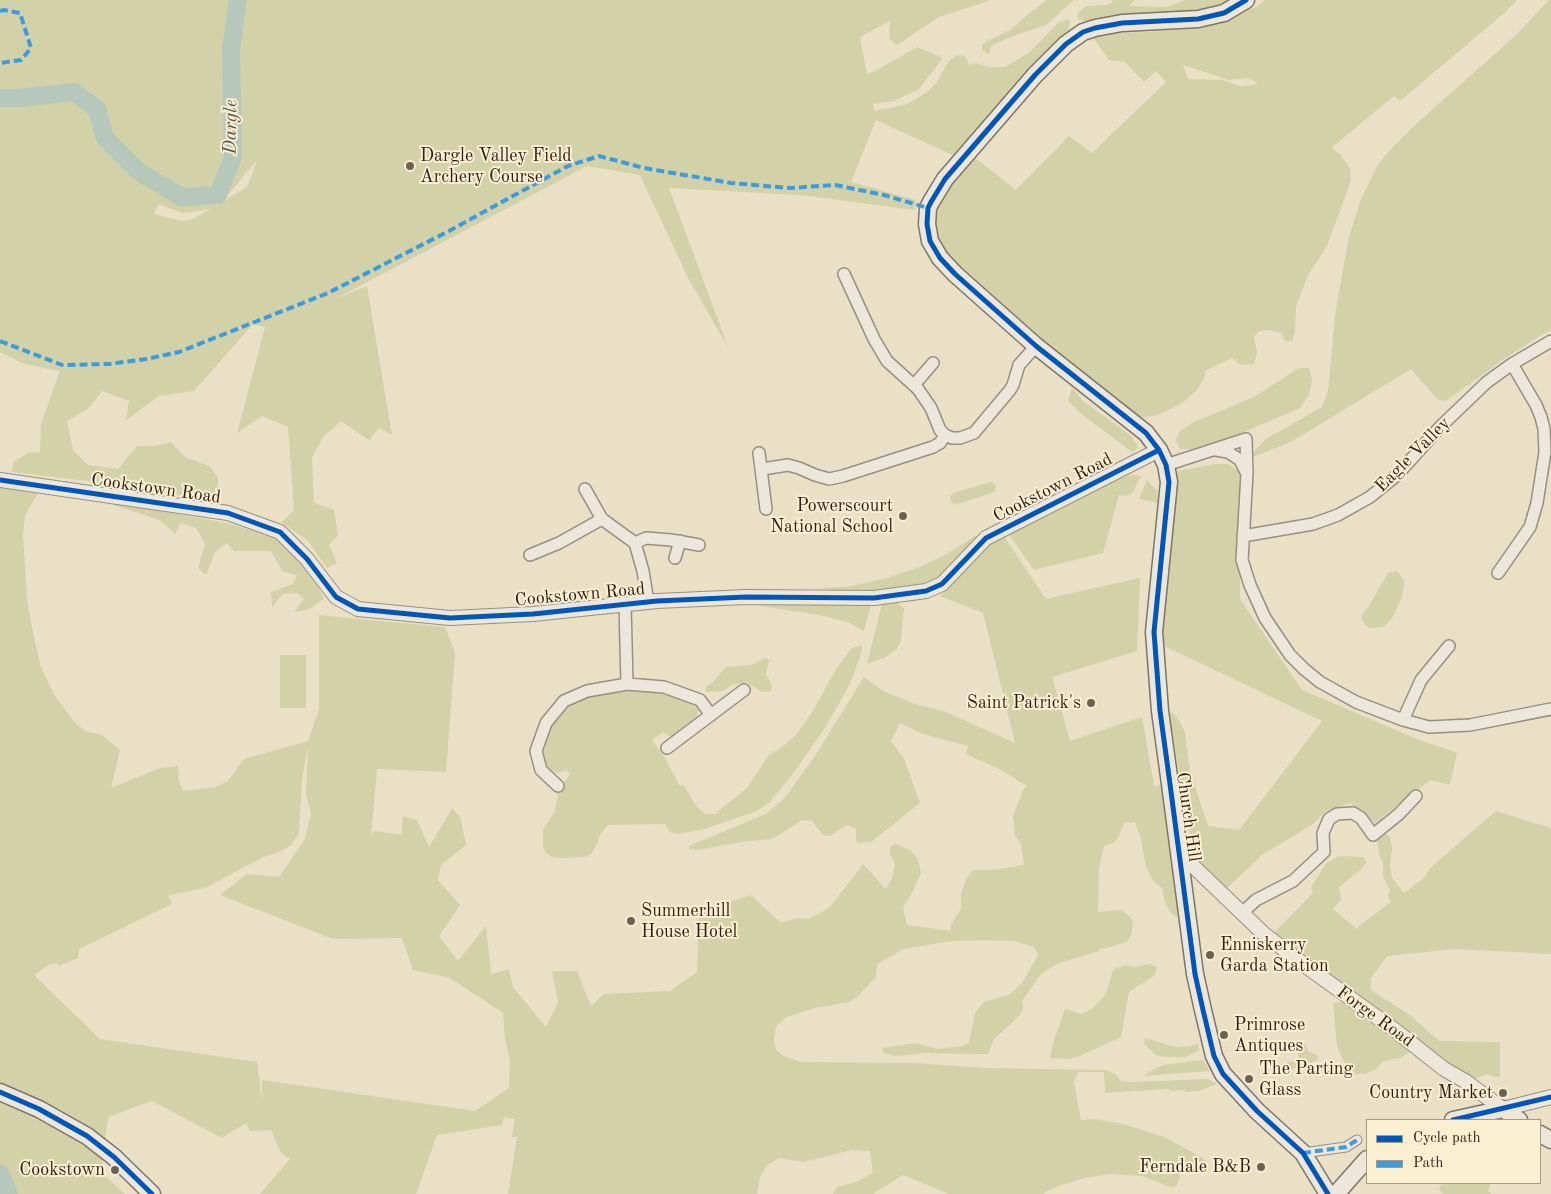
<!DOCTYPE html>
<style>
body{margin:0}
#map{position:relative;width:1551px;height:1194px;overflow:hidden;background:#e9e0c6;font-family:"Old Standard TT",serif}
canvas{display:block}
.legend{position:absolute;left:1366px;top:1119px;width:175px;height:65px;box-sizing:border-box;background:#faefd0;border:1px solid #a79b86;margin:0;padding:6px 9px;list-style:none;font-size:15px;color:#2a1c17}
.legend li{display:flex;align-items:center;gap:10px;height:25px}
.legend b{width:25px;border:1px solid #a79b86}
</style>
<div id="map">
<canvas width="1551" height="1194"></canvas>
<ul class="legend">
<li><b style="height:6px;background:#0057b8"></b>Cycle path</li>
<li><b style="height:6px;background:#3d9bdf"></b>Path</li>
</ul>
</div>
<script>
const g = document.querySelector('canvas').getContext('2d');
g.lineJoin = 'round';
function fill(path, color) { g.fillStyle = color; g.fill(path, 'evenodd'); }
const poly = rows => new Path2D(rows.map(r => 'M' + r).join(''));
function trace(path, color, width, dash) { g.strokeStyle = color; g.lineWidth = width; g.lineCap = dash ? 'butt' : 'round'; g.setLineDash(dash || []); g.stroke(path); }
function label(font, color, halo, rows, align = 'center') {
  g.font = font + ' "Old Standard TT",serif'; g.lineWidth = 4; g.setLineDash([]); g.textBaseline = 'middle'; g.strokeStyle = halo; g.fillStyle = color; for (const [text, x, y, turn = 0] of rows) {
    g.save(); g.translate(x, y); g.rotate((+turn || 0) * Math.PI / 180); g.textAlign = isNaN(turn) ? turn : align; if (halo) g.strokeText(text, 0, 0); g.fillText(text, 0, 0); g.restore();
  }
}
const green = poly([
 [0,0,991,0,939,17,897,45,889,39,890,21,860,37,867,74,875,71,917,47,943,58,919,89,894,101,873,104,875,114,875,111,905,105,926,93,937,82,949,61,956,56,962,55,966,57,969,65,975,63,989,67,1005,67,1030,52,1058,23,1068,19,1070,21,1069,29,1056,44,955,156,876,120,851,182,916,200,914,210,801,195,669,188,728,347,688,278,640,175,587,166,337,298,367,286,392,435,379,428,369,440,341,421,323,437,312,458,314,503,334,510,338,535,329,545,337,563,327,568,307,540,281,522,294,511,288,427,262,416,237,433,265,327,253,324,194,391,159,396,126,420,129,401,102,391,88,409,67,421,73,450,88,465,118,469,137,446,154,446,171,442,185,457,209,466,218,477,218,498,188,497,96,482,12,472,13,462,28,453,40,452,41,424,60,371,24,364,0,352],
 [257,161,247,187,223,201,256,161],
 [158,204,182,213,210,209,193,219,182,221,154,214],
 [1047,0,1074,0,1046,25,1008,38,991,46,989,54,982,50,982,44,1012,29,1026,16],
 [1113,0,1135,0,1129,6,1167,7,1186,0,1238,0,1205,15,1084,21,1077,18,1077,15,1081,10,1087,6,1106,5,1112,3],
 [1265,0,1517,0,1503,14,1400,101,1394,96,1331,148,1340,154,1350,168,1351,181,1326,248,1308,275,1296,306,1295,332,1292,341,1285,341,1281,333,1270,330,1259,331,1254,337,1257,352,1254,364,1241,365,1232,358,1205,371,1205,377,1196,391,1181,404,1158,415,1139,418,1012,317,942,251,938,244,933,221,938,198,946,186,975,158,1016,190,1069,136,1092,153,1166,82,1156,71,1144,82,1125,62,1109,60,1092,36,1109,33,1149,32,1216,24,1256,7],
 [1183,65,1229,80,1248,78,1258,83,1254,85,1240,86,1222,80,1188,79],
 [1549,0,1551,0,1551,330,1538,337,1504,359,1446,401,1438,400,1411,369,1291,442,1250,458,1257,448,1266,439,1322,407,1328,391,1335,315,1349,237,1361,199,1377,166,1389,151,1416,124,1515,36],
 [1299,368,1309,368,1312,380,1309,395,1300,408,1232,437,1191,449,1180,449,1176,440,1180,431,1192,423,1254,397],
 [1072,388,1083,401,1130,435,1138,446,1136,450,1132,452,1084,416,1068,401],
 [1216,464,1228,464,1240,472,1240,599,1302,690,1417,739,1457,753,1450,785,1430,780,1375,823,1350,803,1326,811,1313,824,1262,855,1224,891,1195,862,1169,714,1171,712,1177,717,1185,732,1190,771,1208,826,1239,830,1322,721,1162,645,1160,606,1174,472],
 [1133,475,1141,476,1133,492,1128,496,1119,495,1103,553,1034,570,1008,533,1040,519,1114,480],
 [1147,480,1157,491,1158,503,1139,499],
 [0,482,41,488,25,515,23,536,27,598,31,623,40,664,53,693,74,722,85,731,102,735,120,750,111,788,160,768,178,766,179,782,183,791,216,787,228,781,244,759,308,741,319,709,319,615,445,627,455,653,446,772,377,769,371,836,374,831,402,835,403,816,417,820,429,847,452,809,460,816,466,845,441,865,438,880,460,905,439,936,458,961,486,926,491,974,509,969,513,987,546,1027,558,1003,552,971,577,971,591,1006,604,994,670,991,697,972,699,912,751,895,781,923,797,918,809,919,830,907,863,864,886,889,892,879,895,864,890,854,890,847,895,844,910,850,918,859,921,873,912,893,903,907,907,925,951,931,951,925,961,909,961,894,966,879,973,870,993,870,1024,865,1021,844,1015,836,1013,816,1023,790,1027,786,999,769,966,754,968,746,923,734,900,723,891,741,904,759,920,803,871,842,858,843,856,840,856,829,847,825,830,836,823,835,812,821,802,820,772,839,741,842,697,850,689,849,689,846,766,814,784,799,815,756,864,677,883,691,915,704,946,712,1015,743,983,613,940,596,962,574,983,549,991,542,1003,535,1046,599,1140,578,1137,651,1052,677,1070,741,1142,717,1154,786,1163,785,1178,918,1170,912,1165,902,1162,888,1154,882,1146,867,1141,839,1135,822,1124,823,1118,838,1114,843,1104,846,1099,867,1098,912,1122,910,1131,918,1133,923,1131,936,1126,942,1110,947,1099,949,1099,951,1059,963,1041,974,1022,1001,1023,1009,1020,1015,994,1039,988,1054,924,1053,896,1056,884,1053,882,1050,884,1048,915,1043,937,1049,963,1046,969,1042,975,1013,984,1002,1009,995,1022,983,1038,955,1034,947,1014,941,984,940,951,941,904,949,877,964,876,977,858,996,849,1002,814,1008,787,1017,776,1026,774,1039,776,1050,784,1056,800,1062,914,1063,985,1068,1101,1070,1109,1071,1115,1074,1121,1081,1130,1082,1208,1079,1217,1084,1198,1091,1185,1092,1185,1090,1170,1091,1169,1089,1105,1093,1104,1072,1078,1072,1074,1082,1081,1120,1095,1119,1123,1124,1162,1136,1203,1158,1207,1163,1208,1170,1203,1174,1182,1170,1177,1185,1173,1188,1142,1176,1111,1174,1085,1178,1056,1187,1042,1194,949,1194,903,1175,873,1194,833,1194,837,1187,856,1182,873,1173,870,1151,852,1150,803,1162,779,1158,767,1165,760,1177,757,1194,508,1194,517,1137,512,1137,515,1119,504,1117,502,1125,437,1135,416,1194,260,1194,290,1159,281,1153,271,1130,250,1131,246,1123,222,1138,152,1101,108,1117,101,1172,125,1194,0,1194],
 [308,747,306,794,311,814,305,839,279,877,247,874,220,895,333,939,402,938,413,970,450,978,503,1013,505,1038,510,1062,509,1088,475,1111,262,1080,262,1101,257,1062,100,1039,34,975,49,965,58,963,58,966,78,958,79,949,172,904,168,896,170,895,205,888,263,857,282,851,291,845,299,833,302,779],
 [991,482,995,484,996,489,994,492,955,505,951,502,950,496,956,492],
 [119,503,226,523,250,530,278,540,301,563,316,582,324,599,309,609,294,612,304,599,297,593,283,594,272,607,271,592,293,584,297,575,282,571,271,551,234,551,227,543,215,552,206,575,198,568,205,544,196,528,181,523,175,534,160,520,110,504],
 [975,536,978,539,950,569,934,581,913,590,864,594,818,588,847,587,887,578,920,567,947,554],
 [1397,571,1404,580,1403,594,1394,615,1384,627,1370,628,1365,625,1362,619,1362,614,1369,606,1388,573],
 [896,602,904,608,901,640,897,649,884,658,867,664,882,604],
 [838,603,871,604,864,631,850,623,820,615,760,606,784,604,825,605],
 [862,645,861,654,850,684,825,728,792,775,770,802,757,811,704,829,678,834,670,832,665,824,608,825,600,835,597,844,591,854,584,857,560,858,552,857,546,853,543,847,543,830,555,811,558,793,570,774,566,770,558,773,547,769,541,752,546,731,562,712,578,698,598,694,630,690,663,691,687,699,698,709,697,718,674,737,669,736,663,732,652,740,665,758,679,785,684,786,697,807,705,814,715,814,747,788,769,755,782,747,796,735,813,711,836,669,852,648],
 [280,655,306,655,306,708,280,708],
 [765,658,769,660,766,675,772,684,771,691,762,692,746,682,731,685,724,691,705,692,706,687,712,683,726,667,751,665],
 [1496,811,1551,828,1551,954,1456,949,1387,956,1371,978,1371,990,1411,1016,1439,1041,1500,1042,1500,1077,1494,1077,1488,1074,1473,1079,1433,1055,1273,934,1313,893,1311,887,1326,864,1339,856,1363,857,1367,862,1360,870,1339,887,1341,900,1333,909,1357,929,1360,925,1391,902,1388,896,1390,891,1383,876,1383,862,1379,854,1377,840,1380,834,1384,832,1390,837,1392,847,1390,867,1392,878,1404,893,1424,878,1430,868],
 [1151,964,1157,967,1155,975,1129,992,1121,1037,1077,1057,1067,1059,1050,1058,1053,1043,1065,1009,1082,1014,1093,1008,1106,994,1113,970,1125,965,1135,967],
 [1342,1002,1409,1051,1409,1053,1400,1058,1383,1061,1376,1069,1365,1074,1355,1074,1343,1060,1337,1046,1333,1003],
 [1145,1038,1175,1047,1191,1046,1198,1043,1199,1050,1186,1057,1165,1057,1156,1055,1144,1044],
 [1301,1044,1306,1046,1309,1052,1315,1054,1319,1058,1316,1061,1289,1070,1285,1068,1284,1064,1288,1062,1297,1061,1299,1058,1297,1052],
 [1203,1060,1210,1071,1144,1076,1156,1068,1164,1065],
 [1442,1183,1491,1183,1488,1190,1491,1194,1443,1194,1439,1189]
]);
const river = poly([
 [0,98,19,98,74,92,97,109,105,138,139,172,182,197,218,195,233,157,231,49,238,0],
 [0,1173,9,1194]
]);
const pedestrian = poly([
 [1303,1153,1346,1147,1357,1140]
]);
const minor = poly([
 [844,274,874,339,887,361,918,389,931,408,940,430,945,435,952,438,960,438,974,433,1010,390,1013,385,1019,365,1036,346],
 [914,385,933,363],
 [1216,450,1228,452,1240,460,1246,472],
 [759,453,766,509],
 [1166,465,1246,439,1247,473,1242,560,1250,585,1265,618,1290,655,1304,669,1320,682,1356,702,1403,720,1429,727,1470,725,1551,709],
 [762,469,788,465,799,468,815,475,829,479,843,476,933,447,940,443,945,435],
 [585,489,602,519,635,543,643,571,648,602],
 [1243,536,1313,524,1338,515,1370,497,1397,475,1441,426,1487,382,1512,364,1551,341],
 [635,543,646,538,671,540,699,545],
 [530,555,559,543,602,519],
 [675,558,680,541],
 [1498,573,1530,527,1537,503,1545,452,1544,429,1541,417,1536,405,1512,364],
 [627,684,664,687,700,700,711,715],
 [1403,720,1421,680,1449,646],
 [667,748,744,690],
 [558,786,541,770,536,751,546,723,564,701,587,691,627,684,625,604],
 [1242,913,1256,900,1293,881,1324,852,1323,833,1329,819,1337,814,1353,813,1361,818,1373,835,1399,814,1416,796]
]);
const tertiary = poly([
 [0,480,228,513,280,532,307,559,336,597,358,609,450,618,533,614,657,601,746,597,874,598,926,591,942,584,986,538,1159,450],
 [1181,864,1193,866,1264,934,1303,964,1396,1031,1444,1069,1465,1081,1503,1109,1551,1097]
]);
const secondary = poly([
 [1246,0,1224,13,1198,19,1122,23,1095,28,1083,32,1066,44,1035,75,945,179,931,202,928,208,927,224,930,241,940,258,955,274,1036,346,1146,433,1159,450,1166,465,1169,482,1154,632,1160,711,1170,784,1195,974,1203,1010,1214,1056,1223,1074,1257,1111,1303,1153,1328,1194],
 [0,1092,39,1109,87,1136,114,1157,152,1194],
 [1453,1120,1503,1109,1519,1120],
 [1540,1134,1551,1140],
 [1336,1194,1367,1159]
]);
const quiet = poly([
 [0,11,4,10,20,13,31,48,21,60,0,63],
 [0,341,62,365,109,364,146,359,179,352,328,293,449,231,568,166,599,156,644,168,731,183,790,188,835,185,884,195,928,208],
 [1303,1153,1346,1147,1357,1140]
]);
const cycleway = poly([
 [1246,0,1224,13,1198,19,1122,23,1095,28,1083,32,1066,44,1035,75,945,179,931,202,928,208,927,224,930,241,940,258,955,274,1036,346,1146,433,1159,450,1166,465,1169,482,1154,632,1160,711,1170,784,1195,974,1203,1010,1214,1056,1223,1074,1257,1111,1303,1153,1328,1194],
 [0,480,228,513,280,532,307,559,336,597,358,609,450,618,533,614,657,601,746,597,874,598,926,591,942,584,986,538,1159,450],
 [0,1092,39,1109,87,1136,114,1157,152,1194],
 [1453,1120,1551,1097]
]);
const markers = [
 [410,166,5,"#6d6154"],
 [903,516,5,"#6d6154"],
 [1091,703,5,"#6d6154"],
 [631,921,5,"#6d6154"],
 [1210,955,5,"#6d6154"],
 [1224,1035,5,"#6d6154"],
 [1249,1079,5,"#6d6154"],
 [1503,1093,5,"#6d6154"],
 [1261,1167,5,"#6d6154"],
 [115,1170,5,"#6d6154"]
];
const poiNames = [
 ["Dargle Valley Field",420,156],
 ["Archery Course",420,177],
 ["Powerscourt",893,506,"right"],
 ["National School",893,527,"right"],
 ["Saint Patrick's",1081,703,"right"],
 ["Summerhill",641,911],
 ["House Hotel",641,932],
 ["Enniskerry",1220,945],
 ["Garda Station",1220,966],
 ["Primrose",1234,1025],
 ["Antiques",1234,1046],
 ["The Parting",1259,1069],
 ["Glass",1259,1090],
 ["Country Market",1493,1093,"right"],
 ["Ferndale B&B",1251,1167,"right"],
 ["Cookstown",105,1170,"right"]
];
const streetNames = [
 ["Eagle Valley",1413,455,-45],
 ["Cookstown Road",1053,488,-27],
 ["Cookstown Road",156,489,8],
 ["Cookstown Road",580,595,-5],
 ["Church Hill",1188,817,82],
 ["Forge Road",1375,1017,36]
];
const waterNames = [
 ["Dargle",231,127,-89]
];
fill(green, '#d2d1a7');
trace(river, '#b5c8bb', 18);
trace(pedestrian, '#979081', 11);
trace(minor, '#979081', 14);
trace(tertiary, '#979081', 16);
trace(secondary, '#7d7669', 19);
trace(pedestrian, '#ece7da', 9);
trace(minor, '#ece7da', 11);
trace(tertiary, '#ece7da', 14);
trace(secondary, '#ece7da', 16);
trace(quiet, '#3d9bdf', 4, [8, 4]);
trace(cycleway, '#0057b8', 5);
for (const [x, y, r, color] of markers) { const dot = new Path2D(); dot.arc(x, y, r, 0, 2 * Math.PI); g.fillStyle = color; g.fill(dot); trace(dot, '#faefd0', 2); }
label('18px', '#2a1c17', '#faefd0', poiNames, 'left');
label('18px', '#2a1c17', '#faefd0', streetNames);
label('italic 19px', '#53554f', '#faefd0', waterNames);
</script>
